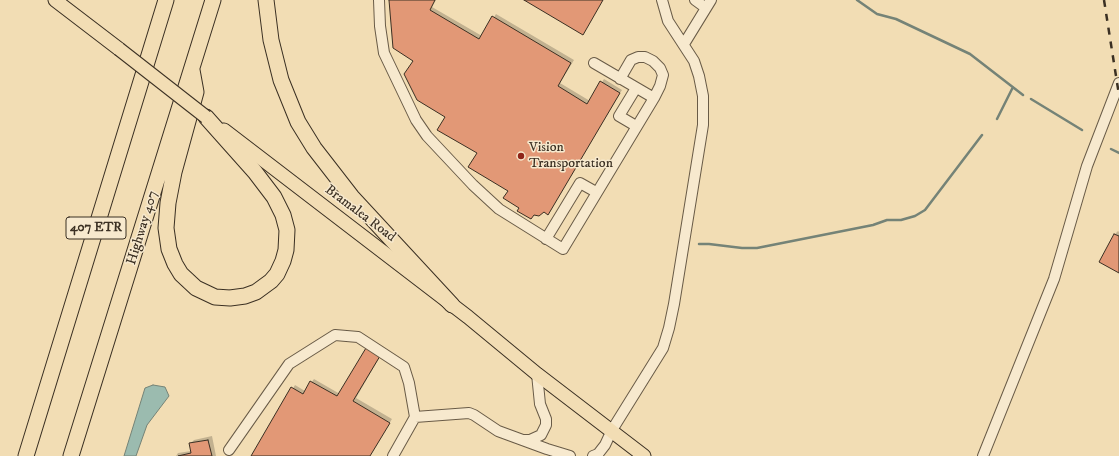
<!DOCTYPE html>
<style>
body{margin:0}
canvas{display:block;background:#f2ddb4}
</style>
<canvas width="1119" height="456"></canvas>
<script>
const g = document.querySelector('canvas').getContext('2d');
g.lineJoin = 'round';
function fill(path, color) { g.fillStyle = color; g.fill(path, 'evenodd'); }
const poly = rows => new Path2D(rows.map(r => 'M' + r).join(''));
function trace(path, color, width, dash) { g.strokeStyle = color; g.lineWidth = width; g.lineCap = dash ? 'butt' : 'round'; g.setLineDash(dash || []); g.stroke(path); }
function label(font, color, halo, rows, align = 'center') {
  g.font = font + ' "IM FELL DW Pica",serif'; g.lineWidth = 3; g.setLineDash([]); g.textBaseline = 'middle'; g.strokeStyle = halo; g.fillStyle = color; for (const [text, x, y, turn = 0] of rows) {
    g.save(); g.translate(x, y); g.rotate((+turn || 0) * Math.PI / 180); g.textAlign = isNaN(turn) ? turn : align; if (halo) g.strokeText(text, 0, 0); g.fillText(text, 0, 0); g.restore();
  }
}
const water = poly([
 [153,385,165,387,169,396,147,425,136,456,124,456,145,388,153,385]
]);
const shadow = poly([
 [390,0,436,0,432,7,482,36,496,14,574,60,560,83,590,101,604,79,622,90,548,214,544,211,520,208,509,190,447,116,414,61],
 [1118,231,1119,232,1119,271,1100,261,1115,234],
 [382,353,356,398,392,419,370,456,252,456,295,385,305,391,314,379,340,394],
 [212,436,216,456,176,456,178,453,191,451,190,444,194,440]
]);
const stream = poly([
 [857,0,877,14,896,19,970,54,1023,95],
 [1031,99,1082,130],
 [997,119,1013,87],
 [1111,149,1119,153],
 [699,244,709,244,742,248,757,248,873,225,887,220,901,220,915,216,925,210,982,135]
]);
const building = poly([
 [389,0,435,0,430,10,479,39,492,16,571,63,558,86,587,104,600,81,620,93,548,215,544,212,539,216,534,215,531,219,517,211,519,208,503,198,508,191,468,167,477,153,437,130,445,117,417,100,404,74,413,61,393,48,389,0],
 [524,0,603,0,583,35,524,0],
 [1114,234,1119,236,1119,273,1099,262,1114,234],
 [366,348,380,356,353,401,390,423,370,456,251,456,291,387,303,394,310,381,337,396,366,348],
 [208,440,212,456,178,456,191,453,189,443,208,440]
]);
const minor = poly([
 [379,0,380,26,384,53,416,120,427,136,473,185,499,209,563,249,654,98,594,63],
 [695,0,706,8],
 [684,44,711,0],
 [620,79,631,60,638,57,645,57,653,61,660,68,663,75,660,86,654,98],
 [636,88,619,116,636,126],
 [546,239,580,183,596,192],
 [415,417,469,413,474,415,498,431,547,449,570,456],
 [524,440,530,440,541,435,546,425,546,419,540,404,537,374],
 [229,450,289,364,335,335,358,337,404,367,409,383,415,417,393,456],
 [593,456,598,454,605,445,612,430,663,348,669,328,674,304,703,125,703,96,699,76,694,61,668,21,662,0],
 [983,456,1054,279,1087,166,1119,83]
]);
const major = poly([
 [55,0,119,49],
 [224,130,468,317,537,374,644,456]
]);
const highway = poly([
 [266,0,271,40,281,80,298,122,314,148,352,197,452,305],
 [192,70,196,92,174,172,168,203,166,228,169,249,175,264,181,274,196,288,215,297,230,298,245,296,256,292,271,281,277,274,283,261,286,250,287,230,283,215,274,197,255,172,206,117],
 [26,456,166,0],
 [71,456,213,0]
]);
const rail = poly([
 [1104,0,1119,95]
]);
const majorBridge = poly([
 [119,49,206,117]
]);
const markers = [
 [521,156,4,"#8f2418"]
];
const shields = [
 [96,228,60]
];
const shieldNames = [
 ["407 ETR",96,228]
];
const poiNames = [
 ["Vision",529,148],
 ["Transportation",529,164]
];
const streetNames = [
 ["Bramalea Road",360,214,37],
 ["Highway 407",143,228,-73]
];
fill(water, '#9bbbaf');
trace(water, '#758377', 1);
fill(shadow, '#0003');
trace(stream, '#758377', 2.5);
fill(building, '#e29876');
trace(building, '#3b3023', 1);
trace(minor, '#695b47', 12);
trace(major, '#3b3023', 15);
trace(highway, '#3b3023', 17);
trace(minor, '#f7e9ce', 10);
trace(major, '#f2ddb4', 13);
trace(highway, '#f2ddb4', 15);
trace(rail, '#3b3023', 2.5, [7, 7]);
trace(majorBridge, '#3b3023', 15, []);
trace(majorBridge, '#f2ddb4', 13);
for (const [x, y, r, color] of markers) { const dot = new Path2D(); dot.arc(x, y, r, 0, 2 * Math.PI); g.fillStyle = color; g.fill(dot); trace(dot, '#f7e9ce', 1.5); }
for (const [x, y, w] of shields) { const box = new Path2D(); box.roundRect(x - w / 2, y - 11, w, 22, 3); g.fillStyle = '#f7e9ce'; g.fill(box); trace(box, '#3b3023', 1); }
label('bold 13px', '#3b3023', null, shieldNames);
label('14px', '#3b3023', '#f7e9ce', poiNames, 'left');
label('14px', '#3b3023', '#f7e9ce', streetNames);
</script>
